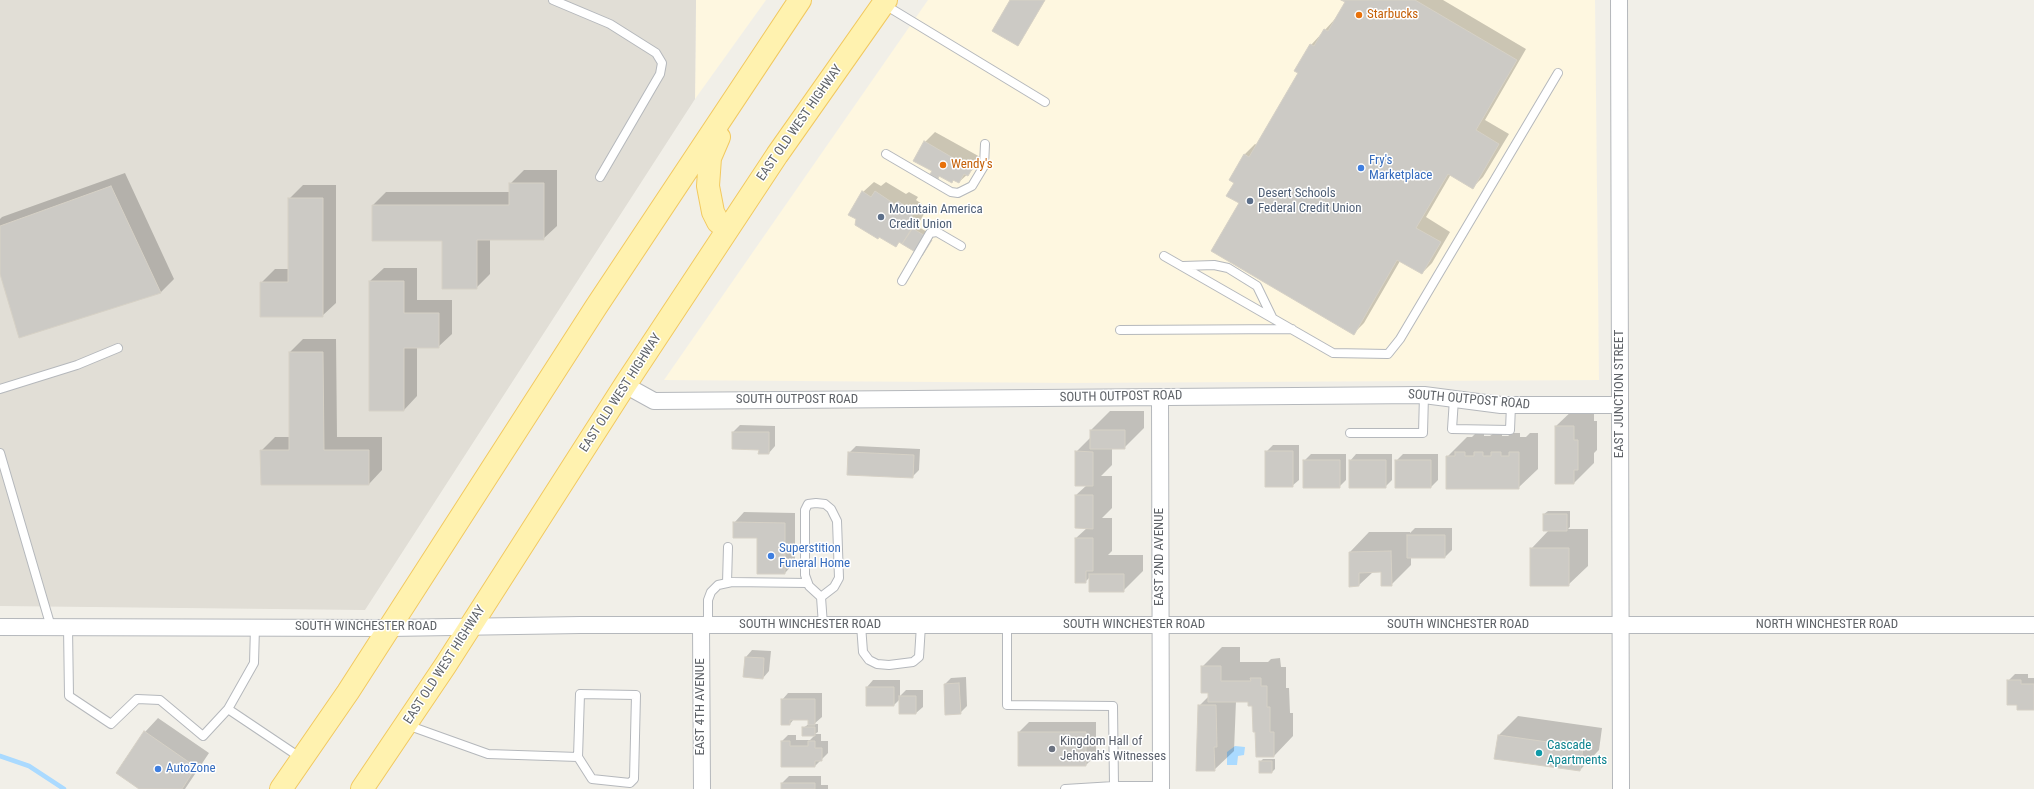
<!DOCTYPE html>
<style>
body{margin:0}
canvas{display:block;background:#f1efe8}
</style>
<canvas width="2034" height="789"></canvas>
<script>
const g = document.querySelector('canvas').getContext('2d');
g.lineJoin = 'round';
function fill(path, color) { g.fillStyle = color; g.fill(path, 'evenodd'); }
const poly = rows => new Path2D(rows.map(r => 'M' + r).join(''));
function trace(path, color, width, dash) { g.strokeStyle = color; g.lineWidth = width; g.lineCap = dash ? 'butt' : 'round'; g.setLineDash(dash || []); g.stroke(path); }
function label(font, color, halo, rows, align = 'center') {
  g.font = font + ' "Roboto Condensed",sans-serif'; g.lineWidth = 3; g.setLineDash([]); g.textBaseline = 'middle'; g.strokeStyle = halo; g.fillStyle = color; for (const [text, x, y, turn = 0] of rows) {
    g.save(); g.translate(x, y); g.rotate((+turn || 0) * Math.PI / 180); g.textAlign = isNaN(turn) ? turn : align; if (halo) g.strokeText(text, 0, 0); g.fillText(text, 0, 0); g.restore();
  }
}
const commercial = poly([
 [696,0,766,0,695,99],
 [928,0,1595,0,1599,380,1072,383,664,380]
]);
const education = poly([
 [0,0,696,0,695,99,365,610,0,606]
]);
const water = poly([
 [1235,746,1245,747,1244,755,1238,756,1237,765,1227,765,1227,752]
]);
const shadow = poly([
 [1011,0,1045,0,1018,45],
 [1343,0,1443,0,1526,49,1485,120,1509,134,1483,177,1473,187,1451,174,1426,217,1450,232,1432,263,1422,273,1400,261,1364,323,1354,333,1235,183,1230,180,1245,154,1255,144,1257,145,1299,73,1296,71,1311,45,1335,19,1346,2],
 [935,132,982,158,978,165,959,182,954,180,952,182,933,171,925,142],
 [524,170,557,170,557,226,543,239,490,239,490,274,476,288,443,240,373,205,386,192,510,192,510,184],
 [125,173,174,279,160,293,0,270,0,219,2,217],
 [874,182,881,186,886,182,906,194,909,192,918,197,916,200,922,204,918,210,924,214,917,226,934,236,922,255,900,241,896,246,863,192],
 [303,185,336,185,336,303,322,316,261,283,275,269,289,269,289,199],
 [384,268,417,268,417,300,452,300,452,334,438,347,417,347,417,396,404,410,370,281],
 [303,339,336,339,337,437,382,437,382,470,369,484,261,451,275,437,290,437,290,352],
 [1576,407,1594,407,1594,421,1597,421,1597,450,1594,453,1594,463,1574,483,1556,483,1556,426],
 [1110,411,1144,411,1144,428,1124,448,1112,448,1112,465,1101,476,1112,476,1112,508,1102,518,1112,518,1112,551,1108,555,1143,555,1143,571,1123,591,1090,577,1085,582,1076,582,1076,538,1087,528,1076,495,1087,485,1076,452,1091,437,1091,430],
 [740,425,775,426,775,446,769,453,760,449,733,432],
 [1476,433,1484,433,1484,436,1490,436,1494,433,1502,433,1502,436,1508,436,1512,433,1520,433,1520,437,1526,437,1530,433,1538,433,1538,469,1518,488,1447,457,1467,437,1472,437],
 [1273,445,1299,445,1299,480,1292,486,1266,452],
 [856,446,920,449,919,470,912,477,849,453],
 [1311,454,1346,454,1346,480,1339,487,1304,461],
 [1356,454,1392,454,1392,480,1385,487,1350,461],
 [1403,454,1438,454,1438,480,1431,487,1396,487,1396,461],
 [1548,511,1570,511,1570,527,1568,529,1588,529,1588,566,1568,585,1531,549,1549,530,1544,514],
 [744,512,795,513,795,562,785,573,758,537,734,523],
 [1415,528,1452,528,1452,550,1445,557,1411,557,1411,565,1391,585,1382,571,1373,572,1359,585,1350,552,1369,532,1410,532,1410,533],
 [1222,647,1240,647,1240,662,1268,662,1271,659,1280,658,1281,667,1286,667,1286,688,1289,688,1290,713,1293,713,1293,736,1274,756,1253,705,1249,701,1236,701,1234,751,1214,770,1199,706,1209,696,1202,667],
 [752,650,771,651,769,671,763,678,746,657],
 [2015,674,2028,674,2028,678,2034,678,2034,709,2008,681],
 [966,677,967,706,960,713,945,684,951,678],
 [873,680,900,680,900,696,906,690,923,690,923,707,916,713,900,699,894,705,867,687],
 [788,693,822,693,822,717,814,724,818,724,818,732,815,734,821,734,821,741,828,741,828,753,815,766,782,741,788,735,796,735,796,740,810,740,815,735,803,735,803,728,809,724,809,719,794,719,790,724,782,700],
 [1518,716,1602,728,1599,750,1580,770,1498,736],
 [158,718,209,753,185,789,141,789,145,732],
 [1029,722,1096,722,1096,755,1086,765,1019,732],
 [1263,759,1275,759,1275,769,1272,772,1260,762],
 [789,776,821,776,821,785,828,785,828,789,782,789,782,783]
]);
const stream = poly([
 [0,756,29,766,64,789]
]);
const building = poly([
 [1010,0,1045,0,1018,46,992,31,1010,0],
 [1341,0,1415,0,1517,60,1476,130,1499,144,1473,189,1448,174,1416,228,1441,242,1422,274,1397,260,1354,335,1211,251,1239,203,1226,196,1234,183,1229,180,1244,154,1249,157,1298,73,1294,71,1310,44,1314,46,1324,29,1328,31,1345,2,1341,0],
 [924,141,972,169,968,176,964,174,959,183,953,180,952,183,939,176,938,179,930,174,932,171,913,161,924,141],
 [509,183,544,183,544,240,477,240,477,289,442,289,442,241,372,241,372,205,509,205,509,183],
 [111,186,161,293,19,338,0,274,0,226,111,186],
 [862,191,871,197,875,191,896,205,898,201,908,208,907,210,913,214,908,221,915,225,902,244,899,242,896,247,879,237,878,239,855,225,856,219,848,215,862,191],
 [288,198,323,198,323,317,260,317,260,282,288,282,288,198],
 [912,228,932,240,922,256,902,244,912,228],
 [369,281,404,281,404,313,439,313,439,348,404,348,404,411,369,411,369,281],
 [289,352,323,352,324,450,369,450,369,485,261,485,260,450,289,450,289,352],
 [1555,426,1574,426,1574,440,1578,440,1578,470,1574,470,1574,484,1555,484,1555,426],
 [1090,430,1125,430,1125,449,1090,449,1090,430],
 [732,432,769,432,769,454,758,454,759,450,732,449,732,432],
 [1075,451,1093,452,1093,486,1075,486,1075,451],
 [1265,451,1293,451,1293,487,1265,487,1265,451],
 [848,452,914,455,913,478,847,475,848,452],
 [1455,452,1465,452,1465,456,1474,456,1474,452,1483,452,1483,456,1491,456,1491,452,1501,452,1501,456,1509,456,1509,452,1519,452,1519,489,1446,489,1446,456,1455,456,1455,452],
 [1303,460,1340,460,1340,488,1303,488,1303,460],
 [1349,460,1386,460,1386,488,1349,488,1349,460],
 [1395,460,1431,460,1431,488,1395,488,1395,460],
 [1075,495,1093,495,1093,529,1075,528,1075,495],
 [1543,514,1567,514,1567,531,1543,531,1543,514],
 [733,522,785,523,785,574,757,574,757,538,733,538,733,522],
 [1407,535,1445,535,1445,558,1407,558,1407,535],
 [1075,538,1093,538,1093,571,1086,571,1086,583,1075,583,1075,538],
 [1530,548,1569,548,1569,586,1530,586,1530,548],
 [1391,551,1392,586,1381,586,1381,572,1359,573,1359,586,1349,587,1349,552,1391,551],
 [1089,574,1124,574,1124,592,1089,592,1089,574],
 [745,657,764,658,763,679,743,677,745,657],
 [1201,666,1221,666,1221,681,1251,681,1250,678,1261,678,1261,686,1267,686,1267,707,1270,707,1270,732,1274,732,1274,757,1256,757,1255,732,1253,732,1252,706,1248,706,1248,702,1208,702,1208,693,1201,693,1201,666],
 [2007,680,2021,680,2021,684,2034,684,2034,710,2017,710,2017,705,2007,705,2007,680],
 [959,683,961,714,945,715,944,684,959,683],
 [866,687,894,687,894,706,866,706,866,687],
 [899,696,916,696,916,714,899,714,899,696],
 [781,699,815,699,815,725,808,725,808,720,790,720,790,725,781,725,781,699],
 [1198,705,1216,705,1217,747,1214,747,1215,771,1196,771,1198,705],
 [802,727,815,727,815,736,802,736,802,727],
 [144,731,196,767,182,789,139,789,116,773,144,731],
 [1018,732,1086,732,1086,766,1018,766,1018,732],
 [1498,735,1583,747,1580,771,1494,759,1498,735],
 [781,741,790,741,790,746,808,746,808,741,815,741,815,748,822,748,822,761,815,761,815,767,781,767,781,741],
 [1259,761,1272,761,1272,773,1259,773,1259,761],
 [781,783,815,783,815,789,781,789,781,783]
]);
const lane = poly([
 [553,0,610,24,656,53,662,63,660,74,600,177],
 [885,5,1045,102],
 [886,154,951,192,958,193,972,186,984,166,985,144],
 [1164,256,1333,353,1388,354,1400,339,1558,73],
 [1183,266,1214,265,1228,268,1257,286,1272,317],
 [902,281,930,233,937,232,961,246],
 [1120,330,1292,329],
 [0,389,77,365,118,348],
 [1454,399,1452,429,1510,430,1511,405],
 [1350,433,1423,433,1424,395],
 [0,453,51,627],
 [727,583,728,547],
 [821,597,809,586,805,575,805,510,808,504,816,503,825,504,831,509,837,521,839,578,834,587,821,597,823,625],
 [708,625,708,600,711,592,718,585,732,582,807,583],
 [861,625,863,652,869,660,877,664,889,665,913,662,919,657,921,625],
 [1007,625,1007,705,1113,706,1114,786,1161,786],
 [68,627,69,696,111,724,137,699,160,700,203,736,228,709],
 [255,627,254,663,228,709,301,758],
 [407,725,488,754,578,757,592,779,630,783,634,779,636,695,580,694,578,757],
 [1065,789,1114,786,1114,789]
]);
const street = poly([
 [1619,0,1621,789],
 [625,385,654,401,1424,395,1501,405,1620,405],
 [1160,397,1161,789],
 [701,625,702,789],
 [0,627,389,628,581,625,2034,625]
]);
const primary = poly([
 [719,137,710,158,708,186,713,212,718,222,728,229],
 [281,789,348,692,596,307,800,0],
 [362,789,445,666,625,385,777,155,886,0]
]);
const markers = [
 [1359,15,4,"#e8710a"],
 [943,165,4,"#e8710a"],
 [1361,168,4,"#3f7fe0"],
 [1250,201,4,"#5c6f8a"],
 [881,217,4,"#5c6f8a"],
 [771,556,4,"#3f7fe0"],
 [1052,749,4,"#6b7280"],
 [1539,753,4,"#0f9aa8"],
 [158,769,4,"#3f7fe0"]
];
const foodNames = [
 ["Starbucks",1367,15],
 ["Wendy's",951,165]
];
const streetNames = [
 ["EAST OLD WEST HIGHWAY",800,123,-55],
 ["EAST OLD WEST HIGHWAY",621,393,-57],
 ["EAST JUNCTION STREET",1620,394,-90],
 ["SOUTH OUTPOST ROAD",1121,397,-1],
 ["SOUTH OUTPOST ROAD",797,400],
 ["SOUTH OUTPOST ROAD",1469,400,5],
 ["EAST 2ND AVENUE",1160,557,-90],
 ["SOUTH WINCHESTER ROAD",810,625],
 ["SOUTH WINCHESTER ROAD",1134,625],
 ["SOUTH WINCHESTER ROAD",1458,625],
 ["NORTH WINCHESTER ROAD",1827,625],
 ["SOUTH WINCHESTER ROAD",366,627],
 ["EAST OLD WEST HIGHWAY",445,665,-57],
 ["EAST 4TH AVENUE",701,707,-90]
];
const shopNames = [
 ["Fry's",1369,161],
 ["Marketplace",1369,176],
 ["Superstition",779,549],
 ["Funeral Home",779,564],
 ["AutoZone",166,769]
];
const serviceNames = [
 ["Desert Schools",1258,194],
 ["Federal Credit Union",1258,209],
 ["Mountain America",889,210],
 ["Credit Union",889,225]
];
const worshipNames = [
 ["Kingdom Hall of",1060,742],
 ["Jehovah's Witnesses",1060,757]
];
const cultureNames = [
 ["Cascade",1547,746],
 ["Apartments",1547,761]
];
fill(commercial, '#fef7e0');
fill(education, '#e1ded6');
fill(water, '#aadaff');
fill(shadow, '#0003');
trace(stream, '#aadaff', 4.5);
fill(building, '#cccac5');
trace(building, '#d6d1c6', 1);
trace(lane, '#b5b8bc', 10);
trace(street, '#b5b8bc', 18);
trace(primary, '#f2c960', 24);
trace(lane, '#fff', 8);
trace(street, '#fff', 16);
trace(primary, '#fff2af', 22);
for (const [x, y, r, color] of markers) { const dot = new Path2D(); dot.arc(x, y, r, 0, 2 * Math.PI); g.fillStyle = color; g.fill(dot); trace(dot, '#fff', 1.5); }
label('13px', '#c56008', '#fff', foodNames, 'left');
label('13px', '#5f6368', '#fff', streetNames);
label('13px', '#366cbe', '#fff', shopNames, 'left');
label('13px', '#4e5e75', '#fff', serviceNames, 'left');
label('13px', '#5b616d', '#fff', worshipNames, 'left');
label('13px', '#0d838f', '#fff', cultureNames, 'left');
</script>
